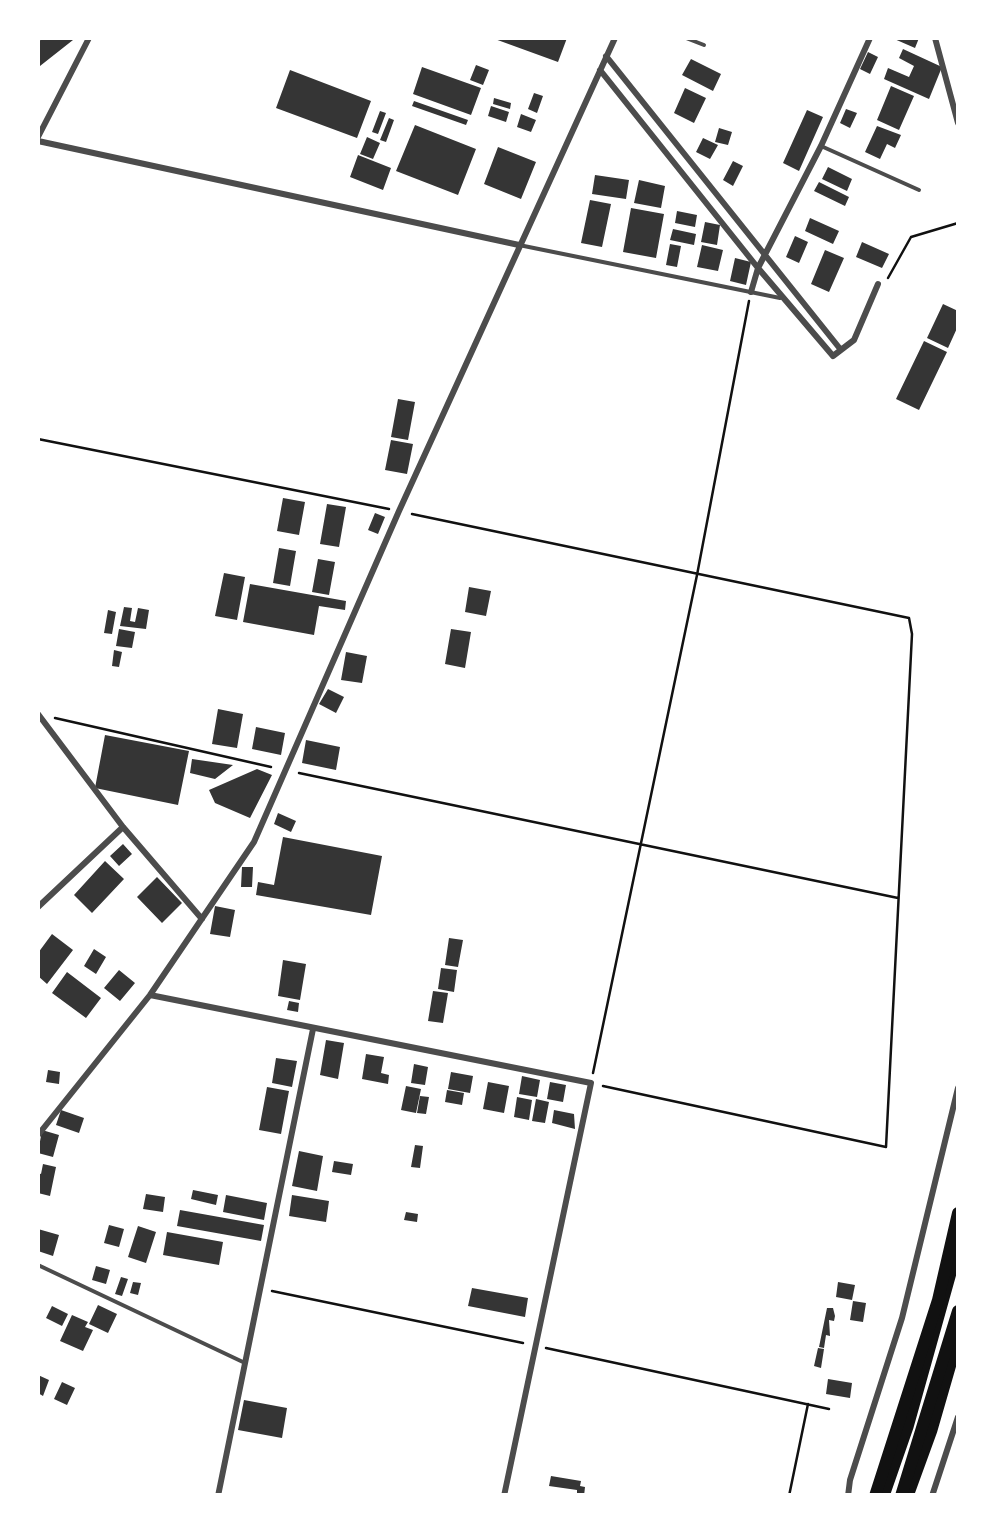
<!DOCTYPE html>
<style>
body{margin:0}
#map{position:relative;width:996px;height:1533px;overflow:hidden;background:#fff;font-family:Lato,sans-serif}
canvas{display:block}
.frame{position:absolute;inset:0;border:40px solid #fff;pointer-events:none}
</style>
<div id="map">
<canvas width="996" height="1533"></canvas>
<div class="frame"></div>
</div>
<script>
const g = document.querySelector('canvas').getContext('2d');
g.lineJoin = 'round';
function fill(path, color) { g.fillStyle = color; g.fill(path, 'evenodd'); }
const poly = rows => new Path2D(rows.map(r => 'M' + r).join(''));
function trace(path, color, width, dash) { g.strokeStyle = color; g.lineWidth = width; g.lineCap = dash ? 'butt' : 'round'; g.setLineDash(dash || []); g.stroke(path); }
const building = poly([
 [43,38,71,38,73,40,40,66,38,42],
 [492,38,567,38,558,62],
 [892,38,919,38,915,48],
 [903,49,942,67,929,99,884,79,888,68,909,77,914,66,899,58],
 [868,52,878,57,870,74,860,69],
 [691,59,721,74,713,91,682,75],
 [476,65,489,70,483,85,470,80],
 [422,67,481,88,471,115,413,94],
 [290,70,371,101,357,138,276,108],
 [891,86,914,96,899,130,877,120],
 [685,88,706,98,694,123,674,113],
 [534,93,543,96,537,113,528,109],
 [494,98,511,103,510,109,493,104],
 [414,101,468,120,466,125,412,106],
 [491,106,509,112,506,122,488,116],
 [846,109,857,113,850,128,840,123],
 [807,110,823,117,799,171,783,163],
 [380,111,386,113,378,134,372,132],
 [521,114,536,120,531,132,517,127],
 [389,118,394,120,386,142,380,140],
 [415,125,476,149,458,195,396,171],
 [877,126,901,135,895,148,887,144,880,159,865,152],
 [719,128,732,132,728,145,715,142],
 [367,137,380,143,373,159,360,154],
 [703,138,718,145,710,159,696,152],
 [498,147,536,162,521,199,484,184],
 [358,155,391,168,383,190,350,177],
 [733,161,743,166,733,186,723,180],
 [828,167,852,179,847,191,822,179],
 [595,175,629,180,626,199,592,194],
 [639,180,665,186,661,208,634,203],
 [819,182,849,197,845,206,814,191],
 [590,200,611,204,602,247,581,243],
 [631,208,664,214,656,258,623,252],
 [677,211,697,215,695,227,675,223],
 [810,218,839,231,833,244,805,231],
 [705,222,720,225,717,245,701,242],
 [673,229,696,234,694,245,670,240],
 [795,236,808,242,799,263,786,257],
 [862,242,889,254,882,268,856,257],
 [670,244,681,246,677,267,666,265],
 [702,245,723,250,718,271,697,267],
 [825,250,844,258,829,292,811,284],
 [735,258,751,262,746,285,730,281],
 [943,304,958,311,958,326,948,348,927,338],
 [924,341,947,352,919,410,896,399],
 [398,399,415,402,408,440,391,437],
 [391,440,413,444,407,474,385,470],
 [283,498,305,502,299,535,277,531],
 [327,504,346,507,339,547,320,544],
 [375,513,385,517,378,534,368,530],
 [279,548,296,551,290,586,273,583],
 [318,559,335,562,329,595,312,592],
 [224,573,245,577,237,620,215,616],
 [250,584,346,601,345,610,319,606,314,635,243,622],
 [469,587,491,591,486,616,465,612],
 [124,607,132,608,130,621,135,622,138,608,149,610,146,629,120,626],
 [108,610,116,612,112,634,104,633],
 [119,629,135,632,132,648,116,646],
 [451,629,471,632,465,668,445,664],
 [114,650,122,652,119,667,112,666],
 [346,652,367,656,362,683,341,680],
 [328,689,344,697,336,713,319,704],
 [218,709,243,714,237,748,212,744],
 [256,727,285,733,281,755,252,749],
 [105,735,189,751,178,805,95,788],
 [306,740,340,747,336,770,302,763],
 [192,759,233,765,215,779,190,773],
 [257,769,272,775,250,818,215,803,209,790],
 [278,813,296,821,291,832,274,824],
 [283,837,382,856,371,915,256,895,258,882,274,885],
 [123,844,132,854,119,866,110,856],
 [105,861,124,879,92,913,74,895],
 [242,867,253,867,252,887,241,887],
 [157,877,182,903,162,923,137,897],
 [215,906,235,910,230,937,210,934],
 [52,934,73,950,47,984,38,976,38,953],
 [449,938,463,940,458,967,445,965],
 [94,949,106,957,96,974,84,966],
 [283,960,306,964,300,1000,278,996],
 [441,968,457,970,454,992,438,989],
 [119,970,135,983,120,1001,104,988],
 [67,972,101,998,86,1018,52,993],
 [433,991,448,993,443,1023,428,1021],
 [289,1001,299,1003,298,1012,287,1010],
 [326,1040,344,1043,338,1079,320,1075],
 [366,1054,384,1057,381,1073,389,1075,388,1084,362,1079],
 [276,1058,297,1061,292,1087,272,1083],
 [414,1064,428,1067,425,1085,411,1083],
 [48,1070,60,1072,59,1084,46,1082],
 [451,1072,473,1076,470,1093,448,1089],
 [522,1076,540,1080,537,1097,519,1094],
 [488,1082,509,1086,504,1113,483,1109],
 [550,1082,566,1085,563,1102,547,1099],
 [406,1086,421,1089,416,1113,401,1110],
 [267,1087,289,1091,281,1134,259,1130],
 [447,1090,464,1093,462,1105,445,1102],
 [420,1096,429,1097,426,1114,417,1113],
 [517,1097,532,1100,529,1120,514,1117],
 [536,1099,549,1102,545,1123,532,1121],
 [61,1110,84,1118,79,1133,56,1125],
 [554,1110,574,1114,575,1129,552,1123],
 [42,1130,59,1135,53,1157,38,1153],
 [415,1145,423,1146,420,1168,411,1167],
 [299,1151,323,1156,317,1191,292,1186],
 [334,1161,353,1164,351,1175,332,1172],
 [43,1164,56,1167,50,1196,38,1193,38,1173,41,1174],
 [193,1190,218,1195,216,1205,191,1199],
 [146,1194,165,1197,163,1212,143,1209],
 [226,1195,267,1203,264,1220,223,1212],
 [292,1195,329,1201,326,1222,289,1216],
 [180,1210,264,1225,261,1241,177,1226],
 [406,1212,418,1214,417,1222,404,1220],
 [109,1225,124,1229,119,1247,104,1243],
 [138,1226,156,1232,146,1263,128,1257],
 [38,1229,59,1235,53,1256,38,1251],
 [167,1232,223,1242,219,1265,163,1255],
 [96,1266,110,1270,106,1284,92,1280],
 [121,1277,128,1279,122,1296,115,1294],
 [133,1282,141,1283,138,1295,130,1293],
 [838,1282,855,1285,852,1300,836,1297],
 [472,1288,528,1298,525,1317,468,1306],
 [853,1301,866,1303,863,1322,850,1320],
 [98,1305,117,1314,108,1333,89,1324],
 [52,1306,68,1314,62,1326,46,1318],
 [827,1308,833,1308,835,1316,834,1321,829,1320,830,1336,826,1335,824,1348,819,1347],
 [72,1315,88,1322,85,1327,93,1330,83,1351,60,1341],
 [818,1348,824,1349,821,1368,814,1366],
 [38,1375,49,1380,43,1396,38,1393],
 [828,1379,852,1383,850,1398,826,1394],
 [62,1382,75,1388,67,1405,54,1399],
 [244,1400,287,1408,282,1438,238,1430],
 [551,1476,581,1481,580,1486,585,1487,584,1496,577,1496,577,1490,549,1486]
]);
const path = poly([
 [888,278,911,237,958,223],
 [38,439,389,509],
 [412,514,909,618,912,634,886,1147,603,1086],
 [55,718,271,767],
 [299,773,898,898],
 [593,1073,697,575,749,301],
 [272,1291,523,1343],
 [546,1348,829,1409],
 [789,1496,808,1404]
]);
const service = poly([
 [686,38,704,45],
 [821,146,919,190],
 [519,245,780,298],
 [38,1265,245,1363]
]);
const minor = poly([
 [935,38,958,123],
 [606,56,841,350],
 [600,70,758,268,833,356,854,340,878,284],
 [38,137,89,38],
 [38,141,519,245],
 [751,292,758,268,821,146,870,38],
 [38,714,123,827,202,919],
 [38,907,123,827],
 [150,995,591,1083,504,1496],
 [38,1135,150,995,254,842,399,511,615,38],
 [218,1496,313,1029],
 [848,1496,850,1480,902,1318,958,1088],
 [932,1496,958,1417]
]);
const primary = poly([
 [884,1496,908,1427,958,1248],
 [908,1496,932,1430,958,1340]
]);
const motorway = poly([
 [875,1496,938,1300,958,1213],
 [901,1496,958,1311]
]);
fill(building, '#353535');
trace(path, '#111', 2.5);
trace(service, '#4c4c4c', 4);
trace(minor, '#4c4c4c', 6);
trace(primary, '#111', 11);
trace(motorway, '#111', 12);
</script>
